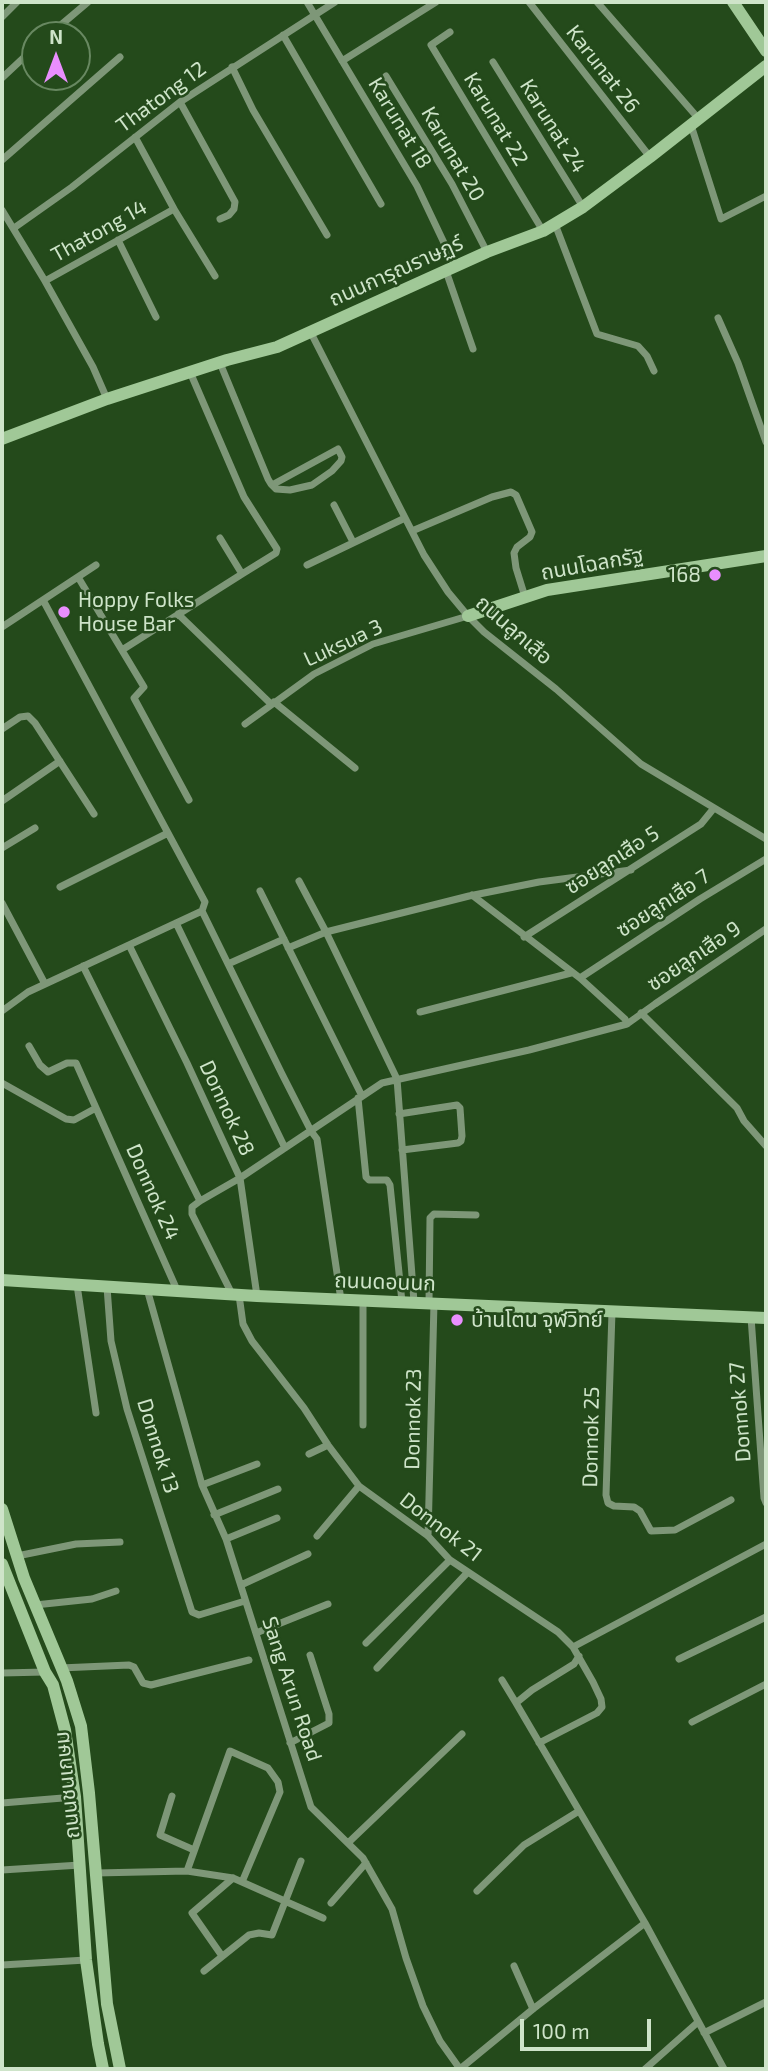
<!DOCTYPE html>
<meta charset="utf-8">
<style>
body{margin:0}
#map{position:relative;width:768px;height:2071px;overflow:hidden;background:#244a1b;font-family:"Exo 2",sans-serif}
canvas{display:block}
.frame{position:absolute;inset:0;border:4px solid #cee4c9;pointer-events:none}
.north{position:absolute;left:21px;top:21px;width:70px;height:70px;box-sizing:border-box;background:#244a1b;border:2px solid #688861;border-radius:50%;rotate:0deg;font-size:19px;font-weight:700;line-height:28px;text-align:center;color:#cee4c9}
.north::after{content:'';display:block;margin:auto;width:24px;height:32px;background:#e98efe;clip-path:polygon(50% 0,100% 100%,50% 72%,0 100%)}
.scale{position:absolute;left:520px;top:2019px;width:131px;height:32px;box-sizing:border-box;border:4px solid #cee4c9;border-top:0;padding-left:9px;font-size:21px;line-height:24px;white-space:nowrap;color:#cee4c9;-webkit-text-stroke:5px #244a1b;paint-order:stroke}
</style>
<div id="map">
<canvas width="768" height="2071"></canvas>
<div class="frame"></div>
<div class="north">N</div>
<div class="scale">100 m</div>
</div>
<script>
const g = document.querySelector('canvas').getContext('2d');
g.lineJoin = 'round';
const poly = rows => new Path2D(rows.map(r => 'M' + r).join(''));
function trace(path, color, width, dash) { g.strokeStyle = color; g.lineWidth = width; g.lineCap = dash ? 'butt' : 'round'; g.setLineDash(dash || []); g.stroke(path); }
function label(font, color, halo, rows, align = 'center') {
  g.font = font + ' "Exo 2","Noto Sans Thai",sans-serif'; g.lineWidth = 5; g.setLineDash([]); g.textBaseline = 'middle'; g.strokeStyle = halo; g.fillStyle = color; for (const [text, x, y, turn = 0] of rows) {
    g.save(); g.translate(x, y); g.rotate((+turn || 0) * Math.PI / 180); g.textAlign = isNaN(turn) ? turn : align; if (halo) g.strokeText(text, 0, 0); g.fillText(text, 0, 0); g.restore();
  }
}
const street = poly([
 [307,2,417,186,455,266],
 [529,2,650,157],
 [597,2,698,118],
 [2,17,17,2],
 [450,32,431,45,543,231],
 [49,35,88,2],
 [283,35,381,204],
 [342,61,436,2],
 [493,62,583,207],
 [232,67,253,110,327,235],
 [386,76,452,184,487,252],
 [2,78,35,47],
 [180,102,235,202,234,209,229,215,220,219],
 [691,125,721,219,766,196],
 [135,137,174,209],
 [2,160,120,57],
 [2,210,45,281,93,367,107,399],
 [555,224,597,334,638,346,647,356,654,371],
 [14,228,72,187,180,102,335,2],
 [118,240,156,317],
 [446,271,473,349],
 [45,281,174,209,215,276],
 [718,318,738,363,766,442],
 [310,331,424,555,448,592,468,616,484,632,556,689,641,764,766,839],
 [220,363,268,479,271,484,276,489,290,490,312,485,332,471,341,461,342,457,338,449,272,485],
 [190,372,244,497,277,549,276,553,242,574],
 [334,505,353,542],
 [412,531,492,497,511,492,516,495,532,532,530,537,517,547,514,553,516,568,525,597],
 [307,565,405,518],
 [78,577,144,687,134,698,189,800],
 [43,600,205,902,202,911,282,1074,311,1131,317,1139,341,1300],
 [178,614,271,704],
 [2,627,96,565],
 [122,650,242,574,220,538],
 [274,702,355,768],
 [245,724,314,674,373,644,468,616],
 [2,729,20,717,28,716,35,723,94,814],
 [2,801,60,761],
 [2,848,35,828],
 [299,881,326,932,397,1079,414,1302],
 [60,887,168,833],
 [260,891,362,1096],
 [472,895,580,978,625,1019,627,1024],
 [2,903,45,984],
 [176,923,285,1148],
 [524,937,701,824,714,808],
 [129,945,187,1063,240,1178,257,1296],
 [288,948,326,932,469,896,539,882,631,870],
 [228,964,284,939],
 [83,966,200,1201],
 [580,978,700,899,766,859],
 [2,1011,28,992,202,911],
 [420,1012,571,973],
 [641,1013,737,1108,744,1121,766,1146],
 [29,1046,40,1065,48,1072,67,1063,76,1063,177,1290],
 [2,1083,66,1119,74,1120,96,1108],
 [358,1098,366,1177,369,1180,387,1180,390,1185,402,1302],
 [399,1114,457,1105,460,1108,462,1136,461,1141,458,1143,402,1150],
 [77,1285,96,1413],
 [107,1287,111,1341,127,1409,192,1612,199,1615,245,1601],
 [147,1289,202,1485,226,1539,311,1807,363,1858,392,1909,406,1958,423,2006,440,2041,460,2069],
 [232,1294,192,1214,192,1207,200,1201,240,1178,382,1083,529,1050,627,1024,655,1004,766,929],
 [239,1295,243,1324,252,1341,304,1408,328,1445,359,1486,428,1536,450,1560,558,1632,573,1647,593,1682,601,1699,602,1707,597,1713,539,1743],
 [363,1301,363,1425],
 [429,1303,430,1218,434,1214,476,1215],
 [612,1312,606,1495,608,1503,614,1506,634,1507,640,1511,651,1531,675,1530,731,1500],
 [751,1317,764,1498,766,1503],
 [309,1454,328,1445],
 [202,1485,257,1464],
 [214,1515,278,1489],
 [317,1536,359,1486],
 [428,1536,434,1303],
 [226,1539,277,1518],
 [17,1556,76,1544,120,1542],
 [241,1585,308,1554],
 [35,1605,92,1599,116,1591],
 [256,1633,328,1604],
 [366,1643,450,1560],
 [573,1647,766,1544],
 [579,1656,574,1664,532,1690,516,1703,645,1923,724,2069],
 [679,1659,766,1617],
 [60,1668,129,1665,134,1667,143,1683,151,1685,249,1660],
 [377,1668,468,1572],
 [2,1673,45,1672],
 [502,1680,516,1703],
 [692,1722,766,1684],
 [290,1743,329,1723,329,1714,310,1655],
 [172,1796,160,1835,194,1850],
 [2,1803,75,1797],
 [348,1843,462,1734],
 [2,1870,80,1865],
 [187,1871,230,1751,268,1768,278,1782,280,1792,242,1882],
 [96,1873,187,1871,233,1878,323,1918],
 [477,1891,524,1845,579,1811],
 [331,1903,366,1863],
 [222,1956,192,1913,233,1878],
 [2,1965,86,1960],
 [514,1966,533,2009],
 [204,1971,249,1935,259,1933,272,1935,301,1861],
 [704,2033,766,2002],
 [460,2069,533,2009,645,1923],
 [645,2069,698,2022]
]);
const secondary = poly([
 [733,2,766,51],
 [2,439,107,399,227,360,277,347,487,252,543,231,583,207,650,157,766,66],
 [468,616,547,590,766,556],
 [2,1280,257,1296,766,1318],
 [2,1509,24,1578,67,1681,81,1726,89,1793,107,2004,120,2069],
 [2,1564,45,1672,53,1685,65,1730,75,1797,86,1960,98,2044,103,2069]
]);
const markers = [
 [715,575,7,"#e98efe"],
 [64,612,7,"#e98efe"],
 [457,1320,7,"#e98efe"]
];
const streetNames = [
 ["Karunat 26",603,69,52],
 ["Thatong 12",161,97,-36],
 ["Karunat 22",496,119,59],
 ["Karunat 18",400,123,59],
 ["Karunat 24",553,126,58],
 ["Karunat 20",453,154,60],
 ["Thatong 14",99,231,-29],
 ["ถนนการุณราษฏร์",396,271,-24],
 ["ถนนโฉลกรัฐ",592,564,-10],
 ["ถนนลูกเสือ",514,630,41],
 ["Luksua 3",343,643,-25],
 ["ซอยลูกเสือ 5",612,860,-33],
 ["ซอยลูกเสือ 7",663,903,-33],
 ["ซอยลูกเสือ 9",694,956,-34],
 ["Donnok 28",227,1108,65],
 ["Donnok 24",153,1192,66],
 ["ถนนดอนนก",385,1282,2],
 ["Donnok 27",740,1412,-94],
 ["Donnok 23",413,1419,-89],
 ["Donnok 25",591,1437,-89],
 ["Donnok 13",158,1446,73],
 ["Donnok 21",441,1527,38],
 ["Sang Arun Road",292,1689,72],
 ["ถนนชนเกษม",67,1785,-96]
];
const poiNames = [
 ["168",701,575,"right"],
 ["Hoppy Folks",78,600],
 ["House Bar",78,624],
 ["บ้านโตน จุฬวิทย์",471,1320]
];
trace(street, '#7e9778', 7);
trace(secondary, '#a0c897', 12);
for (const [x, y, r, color] of markers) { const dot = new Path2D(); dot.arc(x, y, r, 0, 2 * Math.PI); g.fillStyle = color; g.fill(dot); trace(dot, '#244a1b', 2.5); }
label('21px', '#cee4c9', '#244a1b', streetNames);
label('21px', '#cee4c9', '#244a1b', poiNames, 'left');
</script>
